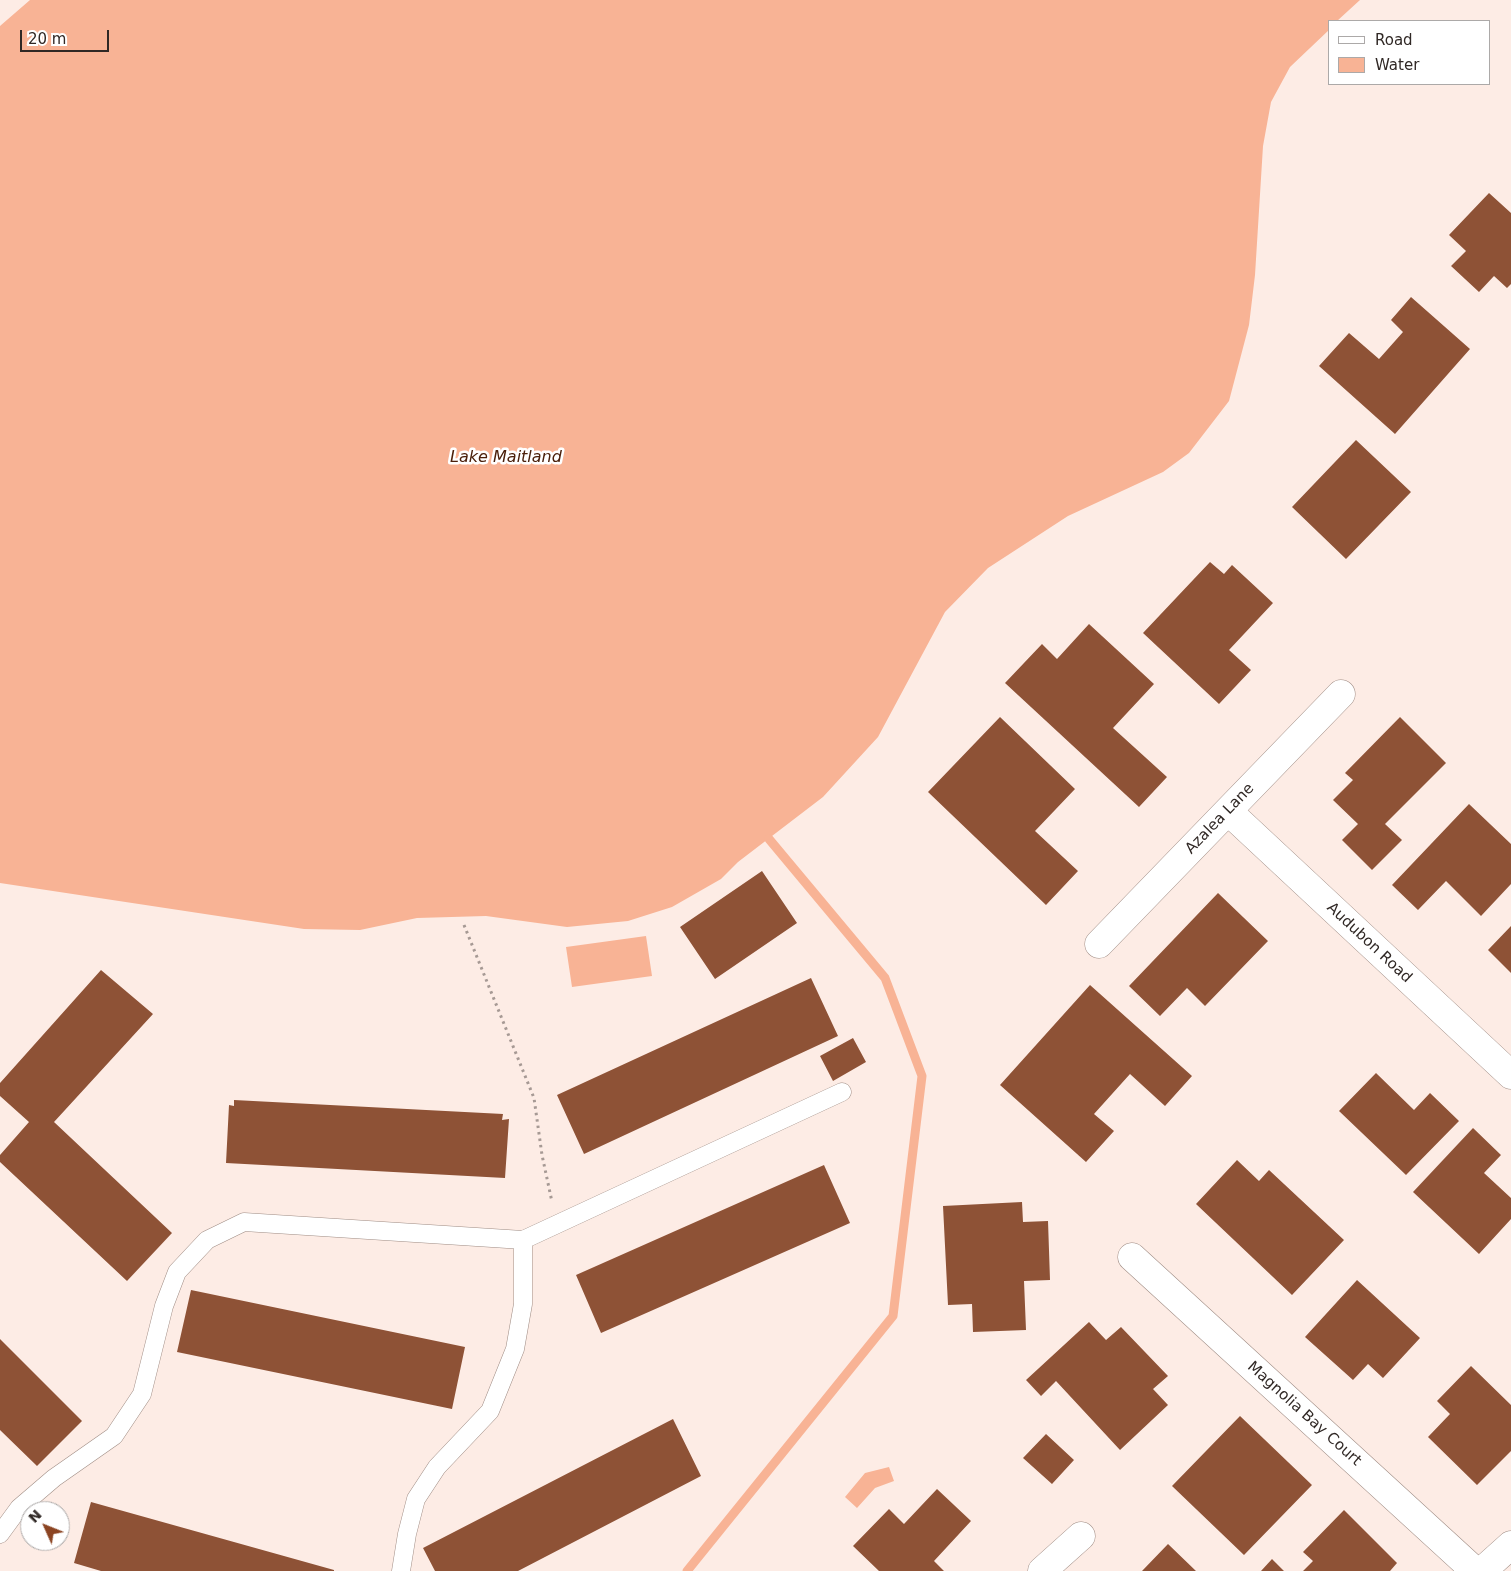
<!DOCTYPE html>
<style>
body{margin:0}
#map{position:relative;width:1511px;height:1571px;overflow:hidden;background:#fdece5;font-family:"DejaVu Sans",sans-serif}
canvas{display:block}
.legend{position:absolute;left:1328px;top:20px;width:162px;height:65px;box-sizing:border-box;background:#fff;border:1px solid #aca9a8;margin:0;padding:6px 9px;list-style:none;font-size:15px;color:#302825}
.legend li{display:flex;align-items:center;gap:10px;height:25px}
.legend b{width:25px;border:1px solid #aca9a8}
.north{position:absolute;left:20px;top:1501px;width:50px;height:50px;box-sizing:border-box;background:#fff;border:1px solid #aca9a8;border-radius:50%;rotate:314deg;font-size:14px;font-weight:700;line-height:20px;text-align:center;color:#302825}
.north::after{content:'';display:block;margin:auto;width:18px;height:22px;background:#8b4422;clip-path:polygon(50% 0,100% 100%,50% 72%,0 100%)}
.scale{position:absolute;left:20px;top:30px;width:89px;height:22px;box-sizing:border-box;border:2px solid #302825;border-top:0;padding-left:6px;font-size:15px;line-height:18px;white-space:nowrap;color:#302825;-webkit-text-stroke:4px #fff;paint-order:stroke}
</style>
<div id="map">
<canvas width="1511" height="1571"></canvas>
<ul class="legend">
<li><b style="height:6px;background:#fff"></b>Road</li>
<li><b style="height:14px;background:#f8b395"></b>Water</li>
</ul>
<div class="north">N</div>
<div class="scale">20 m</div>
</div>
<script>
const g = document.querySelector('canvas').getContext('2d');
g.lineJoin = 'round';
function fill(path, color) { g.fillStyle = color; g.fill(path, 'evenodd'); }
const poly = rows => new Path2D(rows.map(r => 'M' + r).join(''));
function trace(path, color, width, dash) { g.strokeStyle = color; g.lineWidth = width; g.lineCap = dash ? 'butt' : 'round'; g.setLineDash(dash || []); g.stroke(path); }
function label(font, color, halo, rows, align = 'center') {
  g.font = font + ' "DejaVu Sans",sans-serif'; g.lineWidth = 5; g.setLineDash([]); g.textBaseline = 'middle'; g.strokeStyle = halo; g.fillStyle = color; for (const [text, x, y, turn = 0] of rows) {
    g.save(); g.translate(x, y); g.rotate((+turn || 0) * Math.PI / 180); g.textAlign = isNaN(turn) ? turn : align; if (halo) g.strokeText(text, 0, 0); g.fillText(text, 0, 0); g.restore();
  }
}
const water = poly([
 [30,0,1360,0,1337,21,1330,21,1330,29,1290,67,1271,102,1263,146,1255,275,1249,325,1229,401,1189,453,1163,472,1068,516,988,568,945,612,878,737,823,797,738,862,721,879,672,907,628,921,567,927,486,916,417,918,360,930,304,929,0,883,0,26],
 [646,936,652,976,572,987,566,947],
 [889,1467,894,1481,875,1488,857,1508,845,1497,865,1473]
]);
const stream = poly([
 [687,1571,893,1316,922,1076,885,978,769,839]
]);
const building = poly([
 [1489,193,1511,213,1511,284,1507,288,1494,276,1479,292,1451,266,1466,251,1449,235],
 [1411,297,1470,349,1395,434,1319,366,1349,333,1379,359,1403,332,1391,320],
 [1356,440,1411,492,1346,559,1292,507],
 [1210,562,1224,574,1232,565,1273,603,1229,650,1251,670,1219,704,1143,633],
 [1089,624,1154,684,1113,728,1167,777,1139,807,1005,683,1042,644,1057,659],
 [1000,717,1075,789,1035,831,1078,871,1046,905,928,792],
 [1400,717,1446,763,1385,824,1402,840,1372,870,1342,840,1358,824,1333,800,1353,780,1345,773],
 [1469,804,1511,844,1511,884,1481,916,1446,881,1418,910,1392,885],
 [762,871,797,923,715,979,680,927],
 [1218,893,1268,941,1205,1006,1187,988,1160,1016,1129,986],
 [1511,926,1511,973,1488,950],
 [101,970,153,1014,54,1122,172,1233,127,1281,0,1162,0,1155,29,1122,0,1096,0,1083],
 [811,978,838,1036,584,1154,557,1095],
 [1090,985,1192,1076,1165,1106,1130,1074,1094,1114,1114,1131,1086,1162,1000,1085],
 [853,1038,866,1062,833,1081,820,1056],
 [1376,1073,1414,1110,1430,1093,1459,1121,1406,1175,1339,1111],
 [234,1100,503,1114,502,1120,509,1119,505,1178,226,1163,229,1105,234,1106],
 [1473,1128,1501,1155,1484,1173,1511,1198,1511,1219,1479,1254,1413,1192],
 [1237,1160,1259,1181,1269,1170,1344,1240,1292,1295,1196,1204],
 [824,1165,850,1223,601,1333,576,1275],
 [1022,1202,1023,1222,1048,1221,1050,1280,1024,1281,1026,1330,973,1332,972,1304,948,1305,943,1206],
 [1357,1280,1420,1338,1383,1378,1368,1364,1353,1380,1305,1337],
 [191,1290,465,1347,452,1409,177,1352],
 [1089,1322,1106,1340,1121,1327,1168,1376,1153,1389,1168,1405,1120,1450,1056,1381,1041,1396,1026,1380],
 [0,1339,82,1421,37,1466,0,1430],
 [1471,1366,1511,1405,1511,1451,1477,1485,1428,1437,1450,1414,1437,1401],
 [1240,1416,1312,1485,1244,1555,1172,1486],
 [673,1419,701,1476,518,1571,435,1571,423,1548],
 [1046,1434,1074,1460,1052,1484,1023,1458],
 [937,1489,971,1521,934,1561,944,1571,879,1571,853,1546,889,1509,904,1524],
 [91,1502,334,1570,334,1571,101,1571,74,1563],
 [1344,1510,1397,1563,1390,1571,1303,1571,1313,1561,1303,1552],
 [1168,1544,1196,1571,1142,1571],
 [1272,1559,1284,1571,1261,1571]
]);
const path = poly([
 [464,925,534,1098,542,1155,552,1202]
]);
const lane = poly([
 [0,1534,19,1508,54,1478,114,1436,142,1394,164,1306,177,1272,207,1240,244,1222,523,1240,842,1092],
 [401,1571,407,1534,416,1499,437,1467,490,1411,515,1349,523,1304,523,1240]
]);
const street = poly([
 [1228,811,1511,1075],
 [1099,944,1341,694],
 [1132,1257,1475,1571],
 [1042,1571,1081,1536]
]);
const secondary = poly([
 [1482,1571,1511,1545]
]);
const streetNames = [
 ["Azalea Lane",1220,819,-46],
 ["Audubon Road",1369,943,43],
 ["Magnolia Bay Court",1304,1414,42]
];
const waterNames = [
 ["Lake Maitland",506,458]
];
fill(water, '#f8b395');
trace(stream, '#f8b395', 9);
fill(building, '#8e5236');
trace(lane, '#9f8c84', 19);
trace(street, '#9f8c84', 29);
trace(secondary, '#9f8c84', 29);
trace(path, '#a69994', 3, [2.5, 4]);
trace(lane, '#fff', 18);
trace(street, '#fff', 28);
trace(secondary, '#fff', 28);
label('15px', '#302825', '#fff', streetNames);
label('italic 16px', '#4b200b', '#fff', waterNames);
</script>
